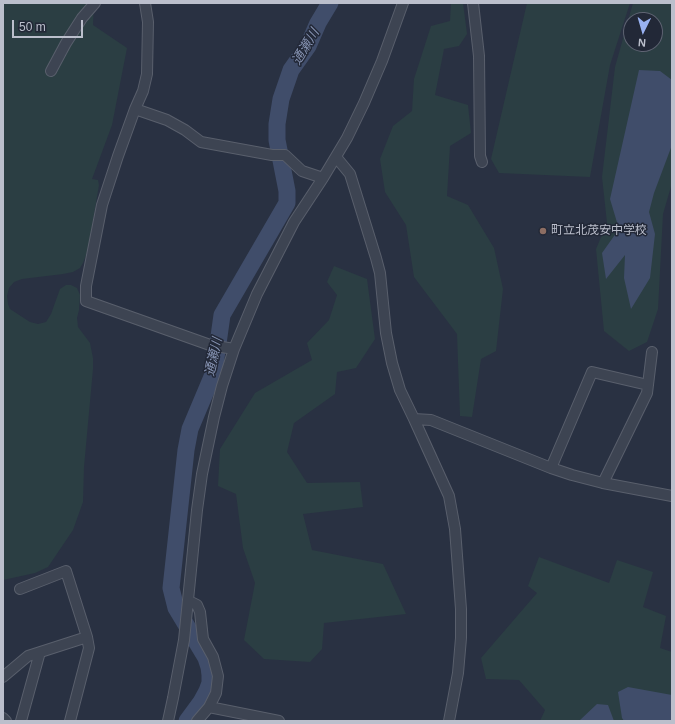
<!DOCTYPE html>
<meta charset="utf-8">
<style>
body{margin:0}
#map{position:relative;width:675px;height:724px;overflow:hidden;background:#293142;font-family:Helvetica,sans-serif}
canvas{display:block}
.frame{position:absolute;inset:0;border:4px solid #bbbfcc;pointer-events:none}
.north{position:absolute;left:623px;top:12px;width:40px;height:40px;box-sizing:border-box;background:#222837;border:1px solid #5f6473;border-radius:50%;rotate:185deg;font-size:11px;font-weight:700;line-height:16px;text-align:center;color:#bbbfcc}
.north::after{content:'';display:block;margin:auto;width:14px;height:18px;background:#99b2f2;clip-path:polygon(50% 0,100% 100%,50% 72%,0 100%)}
.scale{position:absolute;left:12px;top:20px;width:71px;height:18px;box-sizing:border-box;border:2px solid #bbbfcc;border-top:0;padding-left:5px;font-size:12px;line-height:14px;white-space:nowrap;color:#bbbfcc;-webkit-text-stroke:3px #222837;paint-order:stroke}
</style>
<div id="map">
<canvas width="675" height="724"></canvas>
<div class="frame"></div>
<div class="north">N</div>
<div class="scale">50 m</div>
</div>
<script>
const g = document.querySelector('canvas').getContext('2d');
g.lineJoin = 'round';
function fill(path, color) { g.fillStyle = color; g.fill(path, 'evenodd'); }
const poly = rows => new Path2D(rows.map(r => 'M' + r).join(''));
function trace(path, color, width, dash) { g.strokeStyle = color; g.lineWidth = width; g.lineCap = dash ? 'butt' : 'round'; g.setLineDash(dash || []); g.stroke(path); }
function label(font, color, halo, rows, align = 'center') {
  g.font = font + ' Helvetica,"Noto Sans JP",sans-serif'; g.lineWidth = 3; g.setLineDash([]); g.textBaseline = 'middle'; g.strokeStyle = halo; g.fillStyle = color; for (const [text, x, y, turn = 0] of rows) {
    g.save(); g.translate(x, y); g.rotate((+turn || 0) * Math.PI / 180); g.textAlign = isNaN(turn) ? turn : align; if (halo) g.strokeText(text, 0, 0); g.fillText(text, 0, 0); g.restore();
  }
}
const green = poly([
 [3,3,94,3,93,25,127,48,112,125,92,179,98,180,99,185,88,250,83,263,80,268,73,272,63,274,22,279,14,282,9,288,7,296,8,304,10,309,30,322,38,324,46,322,51,314,60,289,66,285,71,285,77,288,80,295,79,310,77,318,78,327,90,343,93,358,93,369,84,467,83,502,73,530,48,567,35,573,3,580],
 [451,3,463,3,467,34,459,46,444,49,435,95,468,105,471,133,450,146,447,196,468,205,494,248,503,289,496,351,481,359,472,417,460,416,457,334,414,277,406,225,385,192,380,159,393,126,412,111,414,79,431,26,450,21],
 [527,3,630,3,610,65,590,177,499,173,491,159],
 [633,3,672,3,672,183,663,214,658,309,647,342,629,351,604,331,596,249,607,223,602,177,615,67],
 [631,20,655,20,655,44,631,44],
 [334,266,367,279,375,339,356,368,337,372,335,394,294,423,287,452,307,483,360,482,363,507,303,514,312,550,383,564,406,614,324,623,322,649,310,662,264,659,244,640,255,583,243,548,236,494,218,486,220,449,255,393,312,360,307,343,329,320,337,295,327,282],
 [539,557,609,583,617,560,653,572,643,607,666,616,660,648,672,652,672,721,540,721,545,710,519,680,486,679,481,658,537,593,528,586]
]);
const water = poly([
 [639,70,660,71,672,80,672,145,654,193,649,212,655,234,650,278,631,309,624,278,625,255,606,279,602,253,619,229,610,199],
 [628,687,672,695,672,721,624,721,622,718,618,692],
 [597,704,608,705,614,721,579,721]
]);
const river = poly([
 [187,721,201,702,207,691,210,683,210,675,209,667,206,658,176,608,171,588,186,450,190,429,214,372,222,315,287,203,287,191,277,140,277,124,281,99,291,70,308,46,318,23,330,3]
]);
const minor = poly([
 [145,3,148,22,147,74,143,91,135,109,118,156,102,205,86,286,86,301,210,345,234,349],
 [473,3,479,56,480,156,482,162],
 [51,71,66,43,82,18,95,3],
 [135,109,167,120,185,130,201,142,272,155,285,155,302,171,323,178],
 [336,157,350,174,376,258,380,273,386,333,392,363,400,390,414,419,449,496,455,529,461,609,461,638,458,673,449,721],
 [414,419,431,420,551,468,572,475,603,483,672,496],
 [551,468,592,372,648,385],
 [603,483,647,393,652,352],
 [20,589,66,571,87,637,89,648,70,721],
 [189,601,197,605,200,612,203,639,213,657,218,676,216,693,209,707,197,721],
 [3,677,28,656,87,637],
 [209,707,279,721],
 [3,718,6,721],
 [21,721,40,652],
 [168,721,173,698,184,640,197,510,202,474,214,417,222,386,234,349,257,294,294,222,323,178,347,138,364,103,382,61,403,3]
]);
const markers = [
 [543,231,4,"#8d6e63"]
];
const poiNames = [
 ["町立北茂安中学校",551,231]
];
const waterNames = [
 ["通瀬川",306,47,-59],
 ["通瀬川",214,357,-78]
];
fill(green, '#2b3e43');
fill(water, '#404d6a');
trace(river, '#404d6a', 17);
trace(minor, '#595f6c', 12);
trace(minor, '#3d4452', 10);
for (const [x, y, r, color] of markers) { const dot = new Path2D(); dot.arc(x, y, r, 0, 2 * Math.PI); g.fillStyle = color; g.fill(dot); trace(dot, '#222837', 1.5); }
label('12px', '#bbbfcc', '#222837', poiNames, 'left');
label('italic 13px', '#8592b1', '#222837', waterNames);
</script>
